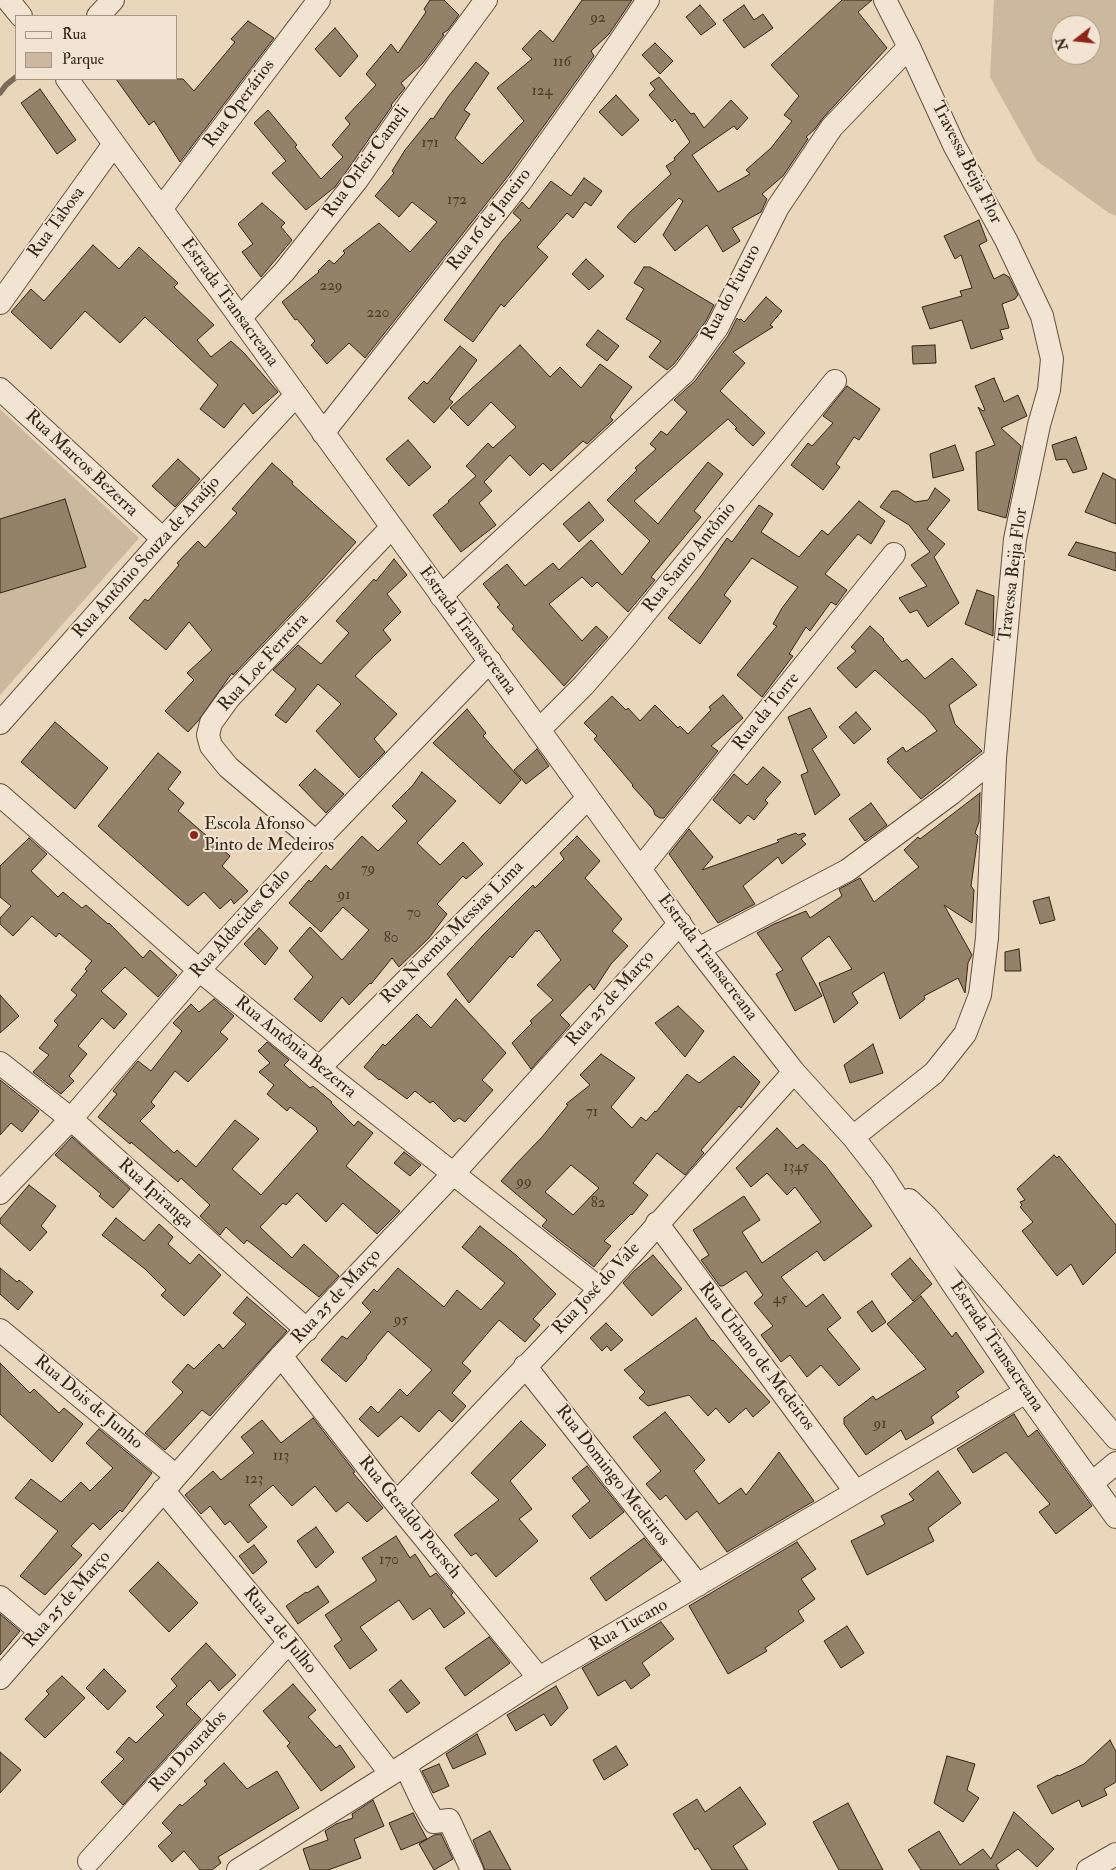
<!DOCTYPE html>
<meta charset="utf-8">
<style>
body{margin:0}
#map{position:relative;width:1116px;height:1870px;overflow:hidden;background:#ead6ba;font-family:"IM FELL Double Pica",serif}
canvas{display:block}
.legend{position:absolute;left:15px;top:15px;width:162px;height:65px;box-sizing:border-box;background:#f1e4d2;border:1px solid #a69886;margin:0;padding:6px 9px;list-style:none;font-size:15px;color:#352514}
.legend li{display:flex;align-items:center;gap:10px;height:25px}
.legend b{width:25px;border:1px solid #a69886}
.north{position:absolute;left:1051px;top:15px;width:50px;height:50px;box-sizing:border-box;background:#f1e4d2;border:1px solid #a69886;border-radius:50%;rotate:254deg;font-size:14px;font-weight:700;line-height:20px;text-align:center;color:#352514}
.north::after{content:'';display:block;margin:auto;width:18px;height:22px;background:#8f2418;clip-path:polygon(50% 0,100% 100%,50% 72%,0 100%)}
</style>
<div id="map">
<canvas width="1116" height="1870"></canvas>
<ul class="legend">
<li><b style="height:6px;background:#f1e4d2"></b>Rua</li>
<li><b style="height:14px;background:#cbb89e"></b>Parque</li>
</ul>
<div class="north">N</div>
</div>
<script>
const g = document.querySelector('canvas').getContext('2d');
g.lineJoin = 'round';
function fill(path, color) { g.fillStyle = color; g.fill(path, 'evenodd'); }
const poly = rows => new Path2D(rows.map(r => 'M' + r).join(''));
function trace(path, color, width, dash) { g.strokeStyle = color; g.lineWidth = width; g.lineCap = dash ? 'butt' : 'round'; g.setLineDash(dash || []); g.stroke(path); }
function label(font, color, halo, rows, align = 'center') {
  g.font = font + ' "IM FELL Double Pica",serif'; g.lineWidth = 4; g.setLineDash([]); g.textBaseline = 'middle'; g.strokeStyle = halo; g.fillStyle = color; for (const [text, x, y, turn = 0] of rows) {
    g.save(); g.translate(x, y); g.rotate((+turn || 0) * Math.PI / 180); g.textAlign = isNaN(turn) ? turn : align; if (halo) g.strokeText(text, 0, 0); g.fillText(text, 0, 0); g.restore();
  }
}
const green = poly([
 [994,0,1116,0,1116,216,1109,213,1037,161,990,77],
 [1061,25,1091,25,1091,55,1061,55],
 [0,409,139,538,0,695]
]);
const stream = poly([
 [0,93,6,85,16,77]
]);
const building = poly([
 [430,0,444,0,459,15,448,30,442,34,444,35,423,63,401,83,405,88,391,105,392,106,346,172,335,187,306,210,272,173,286,161,254,123,268,110,297,145,295,147,321,179,343,157,332,145,350,124,345,118,376,85,366,74,391,44,398,53,426,12,424,9,430,0],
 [582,0,632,0,609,34,591,51,594,56,508,176,365,358,349,343,327,364,311,345,315,341,297,319,295,320,282,302,319,272,318,271,329,260,334,264,345,253,343,251,379,223,410,252,437,222,412,202,399,217,375,196,394,173,392,171,405,150,431,118,433,119,448,97,476,62,489,73,464,110,470,114,455,138,482,164,524,121,497,88,532,59,522,49,540,30,553,42,582,0],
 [842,0,872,0,858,12,887,48,823,118,815,129,806,137,808,139,783,176,762,194,767,199,761,212,732,228,740,241,723,252,707,225,675,251,663,235,683,201,679,198,635,243,617,227,630,212,671,174,666,166,675,160,674,158,690,142,675,119,672,122,649,95,655,89,650,83,659,77,691,114,694,113,704,128,731,100,748,118,737,130,734,126,692,155,718,192,750,174,746,170,771,148,792,121,784,115,799,96,771,65,842,0],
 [700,5,716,24,701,35,686,17,700,5],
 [744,5,754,20,763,14,773,28,744,48,723,20,744,5],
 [248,21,274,38,180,162,154,121,149,125,116,79,183,79,194,91,235,42,231,39,248,21],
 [335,28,358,56,340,77,315,49,335,28],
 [655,43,673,61,660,74,642,55,655,43],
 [40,89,76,140,57,154,21,103,40,89],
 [616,95,639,120,622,136,599,112,616,95],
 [584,178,602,191,591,206,585,202,573,218,567,213,537,247,548,257,504,307,501,304,473,342,444,320,502,241,521,220,513,213,522,202,529,209,551,181,571,196,584,178],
 [262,203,285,223,281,227,292,240,261,277,242,252,253,244,238,224,262,203],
 [979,220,987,241,979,245,994,279,1004,274,1009,277,1018,295,1015,299,1002,304,1009,328,1000,330,1003,339,971,349,962,320,930,329,922,307,962,296,960,291,972,288,961,255,955,259,944,236,979,220],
 [93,245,119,269,139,247,178,283,174,287,214,325,197,340,211,357,231,341,244,353,278,392,253,414,244,403,224,428,200,409,218,385,145,317,120,343,85,311,51,349,11,312,31,289,44,301,93,245],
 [586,259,604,276,589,290,572,274,586,259],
 [644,267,650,267,714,305,706,321,674,364,667,370,649,357,661,341,626,319,644,289,634,283,644,267],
 [766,297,782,311,770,325,773,327,733,352,745,363,720,391,765,433,753,446,735,429,737,428,728,419,634,501,658,524,708,462,723,474,694,511,701,517,651,577,655,580,628,612,597,582,592,587,582,577,549,604,582,641,596,626,608,637,564,686,512,629,514,626,497,607,500,605,483,584,507,564,525,586,553,563,559,570,591,540,622,575,650,541,607,500,637,470,635,468,656,449,650,444,661,431,667,435,687,412,674,400,695,381,728,336,737,318,739,320,741,319,744,322,766,297],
 [598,330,619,346,607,361,586,345,598,330],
 [520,345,550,377,560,367,581,388,600,364,632,387,610,417,613,420,587,444,583,441,551,471,543,463,530,476,510,455,484,482,492,491,479,503,496,525,461,552,433,515,449,502,448,501,476,476,466,466,488,443,493,448,516,427,491,402,468,426,450,408,520,345],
 [935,345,936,363,913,364,912,346,935,345],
 [460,346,477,360,449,399,453,402,434,423,408,398,424,381,427,384,460,346],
 [994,378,1004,402,1018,395,1027,416,1001,428,1021,446,1006,518,978,510,976,452,995,445,978,407,983,411,985,410,975,386,994,378],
 [847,386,880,409,859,440,854,437,836,464,840,467,823,490,791,465,808,443,812,446,833,423,823,416,847,386],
 [1076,437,1087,469,1073,473,1066,459,1056,460,1052,445,1076,437],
 [408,440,431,467,409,486,386,459,408,440],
 [955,445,964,470,933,478,930,454,955,445],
 [178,459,200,479,175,507,152,486,178,459],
 [272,463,293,482,292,484,356,542,305,599,233,675,232,673,198,721,188,732,165,711,194,680,187,673,212,650,189,622,166,650,129,618,145,599,148,601,179,565,177,563,198,541,205,548,237,513,232,509,272,463],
 [1103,473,1116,480,1116,524,1085,512,1103,473],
 [935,488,950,500,927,529,945,544,934,557,959,603,928,627,917,610,910,613,899,598,927,586,911,565,930,552,909,525,880,507,892,491,898,491,915,502,928,500,935,488],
 [65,499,86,567,0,593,0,519,65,499],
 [859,501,885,521,871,544,858,534,825,574,847,590,836,605,831,602,810,631,806,627,789,654,793,656,762,697,737,675,777,626,773,624,782,608,798,587,752,558,724,595,731,601,700,644,668,618,701,576,727,538,732,542,759,505,773,514,761,532,799,557,822,530,828,535,859,501],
 [589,502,604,520,579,542,563,524,589,502],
 [1076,542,1116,553,1116,571,1068,555,1076,542],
 [394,559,407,575,387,594,401,612,383,630,391,640,374,656,355,676,397,714,374,739,385,752,359,778,316,731,341,704,318,684,286,723,275,715,296,689,273,670,298,645,321,664,349,633,336,621,374,579,376,581,394,559],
 [977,590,994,596,993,636,965,624,977,590],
 [870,626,884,639,883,640,902,662,907,659,925,679,952,658,977,685,949,705,955,724,982,751,921,799,887,762,889,761,887,759,903,747,906,752,937,731,926,717,875,670,856,688,837,668,856,651,851,647,870,626],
 [723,695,743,718,711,746,718,751,664,818,660,818,655,815,653,809,632,786,633,785,594,739,597,736,584,723,612,696,626,710,628,708,640,721,655,705,678,728,680,726,688,734,711,710,709,707,723,695],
 [810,708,827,737,812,749,840,795,815,815,801,775,808,772,788,717,810,708],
 [467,709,486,733,483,736,521,780,500,804,433,743,467,709],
 [856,712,871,729,854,744,839,727,856,712],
 [55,722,108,768,75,809,21,762,55,722],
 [537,749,549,766,526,784,514,770,537,749],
 [158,753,181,772,168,789,184,803,178,811,230,856,222,866,248,891,234,904,231,899,220,909,204,892,188,906,98,826,158,753],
 [763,767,781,782,765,800,768,803,754,820,748,815,740,824,713,800,734,774,747,785,763,767],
 [315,769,344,794,326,813,299,785,315,769],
 [422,772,456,801,417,843,440,865,463,842,483,864,466,879,463,876,437,904,447,914,429,938,399,967,392,958,371,984,370,983,349,1005,342,997,321,1022,294,999,313,977,289,951,310,927,342,960,369,930,343,907,321,932,289,903,309,880,311,882,326,865,331,870,362,836,378,851,407,821,392,806,413,785,422,772],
 [980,793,979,822,975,833,978,836,971,886,974,890,972,923,944,905,972,955,968,963,965,993,958,978,924,996,925,999,900,1019,884,972,852,993,858,1003,834,1023,819,983,852,969,829,936,801,958,822,996,795,1011,776,974,783,970,757,933,774,924,806,911,810,918,842,896,839,889,860,878,874,902,919,867,904,850,918,837,920,839,980,793],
 [871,803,887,825,865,841,849,819,871,803],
 [689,829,713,857,702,870,779,842,777,840,796,833,798,835,804,833,806,835,801,839,806,844,782,864,778,857,743,886,755,904,718,923,669,854,689,829],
 [577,836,600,861,585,878,622,919,612,931,628,946,611,964,594,990,590,984,560,1015,570,1025,531,1069,512,1043,532,1023,530,1021,553,1000,537,985,561,960,539,930,537,932,536,930,512,958,510,956,469,1003,447,974,484,934,533,885,535,888,564,859,560,853,577,836],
 [29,838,47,854,31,871,58,897,63,892,82,908,86,905,108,924,109,923,143,958,150,950,177,975,158,997,125,967,101,991,127,1014,114,1029,102,1018,78,1046,87,1054,69,1076,74,1081,61,1094,33,1072,49,1055,39,1048,58,1025,54,1021,77,995,71,990,87,971,85,969,92,961,59,933,56,937,32,916,13,936,0,924,0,918,11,906,0,897,0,866,29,838],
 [1049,897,1055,920,1040,924,1033,901,1049,897],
 [259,928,278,948,265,965,244,944,259,928],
 [1019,949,1021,971,1005,971,1005,952,1019,949],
 [0,995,19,1016,0,1033,0,995],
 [214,999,234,1016,220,1032,228,1039,188,1082,175,1071,151,1102,155,1106,140,1121,174,1153,177,1150,196,1167,235,1120,259,1139,232,1169,261,1195,318,1131,316,1129,317,1128,290,1107,287,1111,267,1094,274,1085,259,1072,270,1063,258,1051,267,1042,289,1060,284,1065,310,1088,313,1086,332,1102,331,1103,354,1126,358,1121,373,1133,346,1166,400,1211,377,1234,343,1203,326,1222,297,1193,286,1205,283,1203,260,1227,292,1258,304,1244,339,1276,319,1297,247,1240,244,1244,226,1227,220,1235,200,1216,210,1205,181,1178,178,1182,131,1142,130,1144,98,1117,117,1094,113,1091,138,1061,151,1071,182,1031,173,1023,191,1004,199,1012,214,999],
 [456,999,506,1053,482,1080,493,1090,465,1122,459,1118,454,1122,433,1101,430,1103,415,1091,407,1099,380,1079,379,1080,364,1067,383,1044,385,1046,417,1014,431,1028,456,999],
 [678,1006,704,1031,685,1057,655,1023,678,1006],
 [873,1044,883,1073,850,1083,844,1065,873,1044],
 [601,1054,635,1078,611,1107,632,1128,641,1117,646,1121,655,1111,656,1112,687,1074,699,1083,734,1056,760,1082,741,1108,739,1106,701,1150,704,1153,685,1175,657,1153,633,1183,648,1195,632,1215,631,1214,604,1241,611,1246,594,1267,542,1226,547,1220,501,1181,516,1164,542,1137,568,1105,566,1104,590,1085,580,1075,601,1054],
 [571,1165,599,1188,573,1215,545,1192,571,1165],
 [0,1080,39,1111,22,1132,11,1123,0,1135,0,1080],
 [777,1128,797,1149,803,1144,825,1165,872,1226,824,1261,817,1251,781,1277,806,1307,823,1294,841,1318,827,1329,860,1369,839,1386,821,1365,807,1377,790,1355,781,1362,761,1335,773,1326,754,1303,763,1295,746,1271,723,1286,720,1286,701,1260,709,1255,693,1230,744,1196,760,1220,742,1232,762,1263,821,1222,795,1187,787,1195,767,1173,751,1187,736,1168,777,1128],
 [72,1137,130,1189,113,1208,99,1196,101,1194,55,1155,72,1137],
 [404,1152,421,1165,410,1176,394,1163,404,1152],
 [1054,1155,1057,1158,1059,1156,1116,1225,1116,1252,1083,1285,1071,1264,1057,1276,1022,1231,1033,1222,1020,1207,1022,1205,1020,1202,1025,1200,1017,1189,1054,1155],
 [29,1185,56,1206,41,1226,47,1232,30,1251,0,1223,0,1219,29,1185],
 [116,1218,144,1241,159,1224,173,1237,168,1244,190,1264,199,1254,221,1275,184,1316,161,1295,166,1290,145,1269,102,1235,116,1218],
 [480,1226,517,1256,556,1294,533,1319,540,1325,525,1342,499,1320,462,1363,471,1371,452,1393,466,1406,452,1422,439,1410,419,1432,401,1416,378,1437,359,1419,371,1406,378,1413,400,1389,407,1396,432,1370,388,1331,366,1357,367,1358,346,1382,321,1360,342,1336,347,1339,371,1312,362,1303,374,1289,377,1292,398,1268,444,1307,457,1290,481,1310,505,1283,462,1247,480,1226],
 [653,1255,682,1289,652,1316,623,1283,634,1271,653,1255],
 [910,1258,932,1284,913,1301,891,1274,910,1258],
 [0,1268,17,1282,19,1280,33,1292,18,1310,0,1294,0,1268],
 [921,1296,952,1337,956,1332,984,1372,956,1392,959,1397,931,1417,934,1423,906,1440,901,1430,866,1455,844,1424,844,1418,873,1396,876,1400,926,1369,887,1324,921,1296],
 [247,1297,287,1331,210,1416,202,1410,165,1450,145,1433,183,1392,172,1382,188,1364,194,1369,219,1344,223,1349,246,1324,233,1313,247,1297],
 [872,1301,886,1322,872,1332,857,1312,872,1301],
 [696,1318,712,1341,713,1340,770,1402,753,1417,746,1408,729,1423,716,1408,708,1416,689,1395,648,1406,639,1398,645,1392,624,1370,696,1318],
 [606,1323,623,1340,611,1351,607,1346,602,1351,590,1338,606,1323],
 [0,1363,30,1393,34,1389,59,1413,64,1408,83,1424,52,1462,0,1414,0,1363],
 [665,1412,705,1460,694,1471,719,1504,741,1488,746,1495,779,1452,814,1501,727,1552,697,1511,686,1520,666,1495,660,1500,646,1484,661,1471,633,1437,665,1412],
 [1014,1414,1028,1437,1037,1430,1092,1506,1056,1534,1039,1512,1050,1504,1006,1452,973,1473,957,1449,1014,1414],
 [313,1418,355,1472,353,1473,383,1508,367,1522,348,1502,336,1512,315,1486,292,1506,273,1485,249,1505,267,1527,248,1543,230,1521,225,1525,210,1506,201,1514,185,1495,213,1471,221,1480,254,1453,241,1437,262,1420,281,1443,313,1418],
 [521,1421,546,1445,510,1481,532,1509,519,1519,538,1541,496,1577,476,1553,471,1556,454,1535,499,1500,471,1473,521,1421],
 [99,1429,152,1473,122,1512,120,1510,100,1530,93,1523,71,1546,82,1555,45,1595,20,1576,58,1531,15,1498,31,1479,61,1502,81,1482,90,1491,113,1468,86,1443,99,1429],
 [587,1466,624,1512,590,1539,572,1516,590,1501,572,1478,587,1466],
 [938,1471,961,1503,928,1528,934,1541,867,1575,851,1541,885,1524,881,1516,914,1500,909,1494,938,1471],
 [316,1527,334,1552,316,1568,297,1541,316,1527],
 [396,1536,410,1558,415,1554,430,1577,436,1573,453,1593,451,1595,465,1613,444,1628,430,1608,413,1620,399,1600,360,1627,377,1650,350,1669,334,1646,342,1640,325,1615,376,1581,376,1579,362,1558,396,1536],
 [644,1538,662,1560,606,1601,590,1578,644,1538],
 [797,1542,816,1569,801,1579,815,1599,798,1611,804,1621,765,1648,767,1651,728,1674,689,1606,797,1542],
 [254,1545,267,1562,253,1574,239,1556,254,1545],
 [158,1562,198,1603,169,1632,129,1591,158,1562],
 [318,1586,329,1602,298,1624,286,1606,306,1592,307,1593,318,1586],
 [0,1614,20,1631,0,1655,0,1614],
 [661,1622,674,1639,642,1663,650,1675,631,1689,625,1680,598,1696,582,1668,661,1622],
 [847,1626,864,1653,841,1668,824,1641,847,1626],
 [489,1637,510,1663,465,1696,445,1668,489,1637],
 [206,1643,236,1675,219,1691,210,1680,186,1704,201,1719,123,1805,101,1782,124,1759,116,1752,129,1737,136,1743,164,1715,156,1707,177,1686,171,1679,206,1643],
 [104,1669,126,1691,108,1710,86,1688,104,1669],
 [62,1676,85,1698,45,1738,25,1719,49,1694,46,1691,62,1676],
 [401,1680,420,1703,407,1713,389,1690,401,1680],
 [293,1684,316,1710,308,1717,336,1748,340,1745,355,1767,321,1791,287,1746,290,1743,263,1711,293,1684],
 [556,1686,568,1708,551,1726,544,1714,516,1731,507,1715,556,1686],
 [477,1734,486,1754,453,1769,446,1754,477,1734],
 [1110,1740,1116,1752,1116,1782,1104,1789,1107,1795,1082,1807,1079,1800,1052,1814,1037,1786,1058,1775,1059,1776,1084,1764,1110,1740],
 [616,1746,628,1765,604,1780,593,1760,616,1746],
 [0,1752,21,1770,0,1793,0,1752],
 [947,1756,975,1764,967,1790,979,1798,963,1822,934,1803,947,1756],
 [224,1763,247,1789,277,1771,299,1808,218,1857,221,1863,212,1870,200,1870,184,1851,172,1862,158,1846,172,1833,162,1823,180,1804,182,1806,207,1784,204,1781,224,1763],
 [439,1764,449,1786,433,1793,422,1771,439,1764],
 [740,1787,766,1824,733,1846,748,1870,712,1870,698,1848,695,1850,673,1814,697,1799,705,1812,740,1787],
 [373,1800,384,1826,354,1839,361,1858,328,1870,310,1870,303,1849,328,1840,325,1831,336,1824,353,1818,352,1814,373,1800],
 [848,1803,883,1870,839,1870,813,1822,848,1803],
 [1014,1812,1054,1849,1037,1867,1018,1849,996,1865,999,1870,921,1870,908,1850,939,1831,960,1865,983,1849,991,1859,1014,1812],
 [413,1813,427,1839,401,1850,389,1823,413,1813],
 [490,1831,511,1870,485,1870,473,1840,490,1831],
 [441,1834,453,1859,434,1870,419,1844,434,1835,441,1834]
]);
const minor = poly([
 [8,0,21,16],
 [98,16,113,0],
 [67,79,698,949,794,1072,853,1137,881,1173,948,1277,1026,1392,1116,1517],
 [161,209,319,0],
 [0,303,114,144],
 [240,318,284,272,357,180,410,103,486,0],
 [0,389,163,539],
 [323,433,519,184,604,65,648,0],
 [441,596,684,373,717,328,778,207,832,127,909,47],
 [0,723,163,539,296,395],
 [539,730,584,685,623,640,835,381],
 [0,795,199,970,319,1068,600,1289],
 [316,842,228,767,211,746,208,735,211,723,229,698,392,527],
 [640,869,894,554],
 [698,949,848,870,952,793,995,758],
 [0,1063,71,1119,307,1330],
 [319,1068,588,798],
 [853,1137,934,1073,965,1034,980,995,987,938,995,758,1015,539,1039,425,1049,390,1052,359,1042,316,1006,240,954,145,909,47,885,0],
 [0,1193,71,1119,199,970,316,842,490,661],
 [909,1200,927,1217,1116,1438],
 [657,1223,855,1491],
 [0,1330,176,1476],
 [281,1356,396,1503,539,1678],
 [525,1366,698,1585],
 [1092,1483,1116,1463],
 [163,1490,289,1642,391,1774],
 [396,1503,600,1289,794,1072],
 [0,1597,40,1631],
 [0,1678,281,1356,453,1174,680,923],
 [405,1765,423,1803,434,1822,449,1820,472,1870],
 [89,1861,289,1642],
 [238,1870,391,1774,539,1678,1026,1392],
 [1088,1870,1116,1854]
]);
const markers = [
 [194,835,5,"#8f2418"]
];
const numberNames = [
 ["92",598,19],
 ["116",562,63],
 ["124",542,92],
 ["171",430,144],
 ["172",457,201],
 ["229",331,287],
 ["220",378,314],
 ["79",368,870],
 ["91",344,896],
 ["70",414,914],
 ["80",391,939],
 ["71",592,1113],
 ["1345",796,1168],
 ["99",524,1183],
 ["82",598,1204],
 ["45",780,1300],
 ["95",401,1321],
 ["91",880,1425],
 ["113",281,1457],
 ["123",254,1480],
 ["170",389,1561]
];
const streetNames = [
 ["Rua Operários",240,104,-53],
 ["Rua Orleir Cameli",367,162,-54],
 ["Travessa Beija Flor",966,163,63],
 ["Rua 16 de Janeiro",490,220,-52],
 ["Rua Tabosa",57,223,-54],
 ["Rua do Futuro",732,293,-62],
 ["Estrada Transacreana",229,303,54],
 ["Rua Marcos Bezerra",81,464,43],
 ["Rua Antônio Souza de Araújo",147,558,-48],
 ["Rua Santo Antônio",690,558,-51],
 ["Travessa Beija Flor",1014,575,-83],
 ["Estrada Transacreana",467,631,54],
 ["Rua Loe Ferreira",264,663,-48],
 ["Rua da Torre",767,712,-51],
 ["Rua Aldacides Galo",241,924,-48],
 ["Rua Noemia Messias Lima",453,933,-45],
 ["Estrada Transacreana",707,958,53],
 ["Rua 25 de Março",611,999,-48],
 ["Rua Antônia Bezerra",295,1048,39],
 ["Rua Ipiranga",155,1194,42],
 ["Rua José do Vale",597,1289,-47],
 ["Rua 25 de Março",337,1297,-47],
 ["Estrada Transacreana",996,1347,56],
 ["Rua Urbano de Medeiros",756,1357,53],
 ["Rua Dois de Junho",88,1403,40],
 ["Rua Domingo Medeiros",612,1476,52],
 ["Rua Geraldo Poersch",409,1518,51],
 ["Rua 25 de Março",68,1600,-49],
 ["Rua Tucano",629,1626,-30],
 ["Rua 2 de Julho",279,1631,51],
 ["Rua Dourados",189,1752,-47]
];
const poiNames = [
 ["Escola Afonso",204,825],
 ["Pinto de Medeiros",204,846]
];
fill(green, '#cbb89e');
trace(stream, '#7c6b56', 5.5);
fill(building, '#93816a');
trace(building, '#352514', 1);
trace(minor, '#62513e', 24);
trace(minor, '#f1e4d2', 22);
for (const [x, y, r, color] of markers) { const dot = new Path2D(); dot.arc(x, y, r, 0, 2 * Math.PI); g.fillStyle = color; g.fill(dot); trace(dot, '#f1e4d2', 2); }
label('15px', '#4c3c2a', null, numberNames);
label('18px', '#352514', '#f1e4d2', streetNames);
label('18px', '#352514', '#f1e4d2', poiNames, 'left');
</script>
